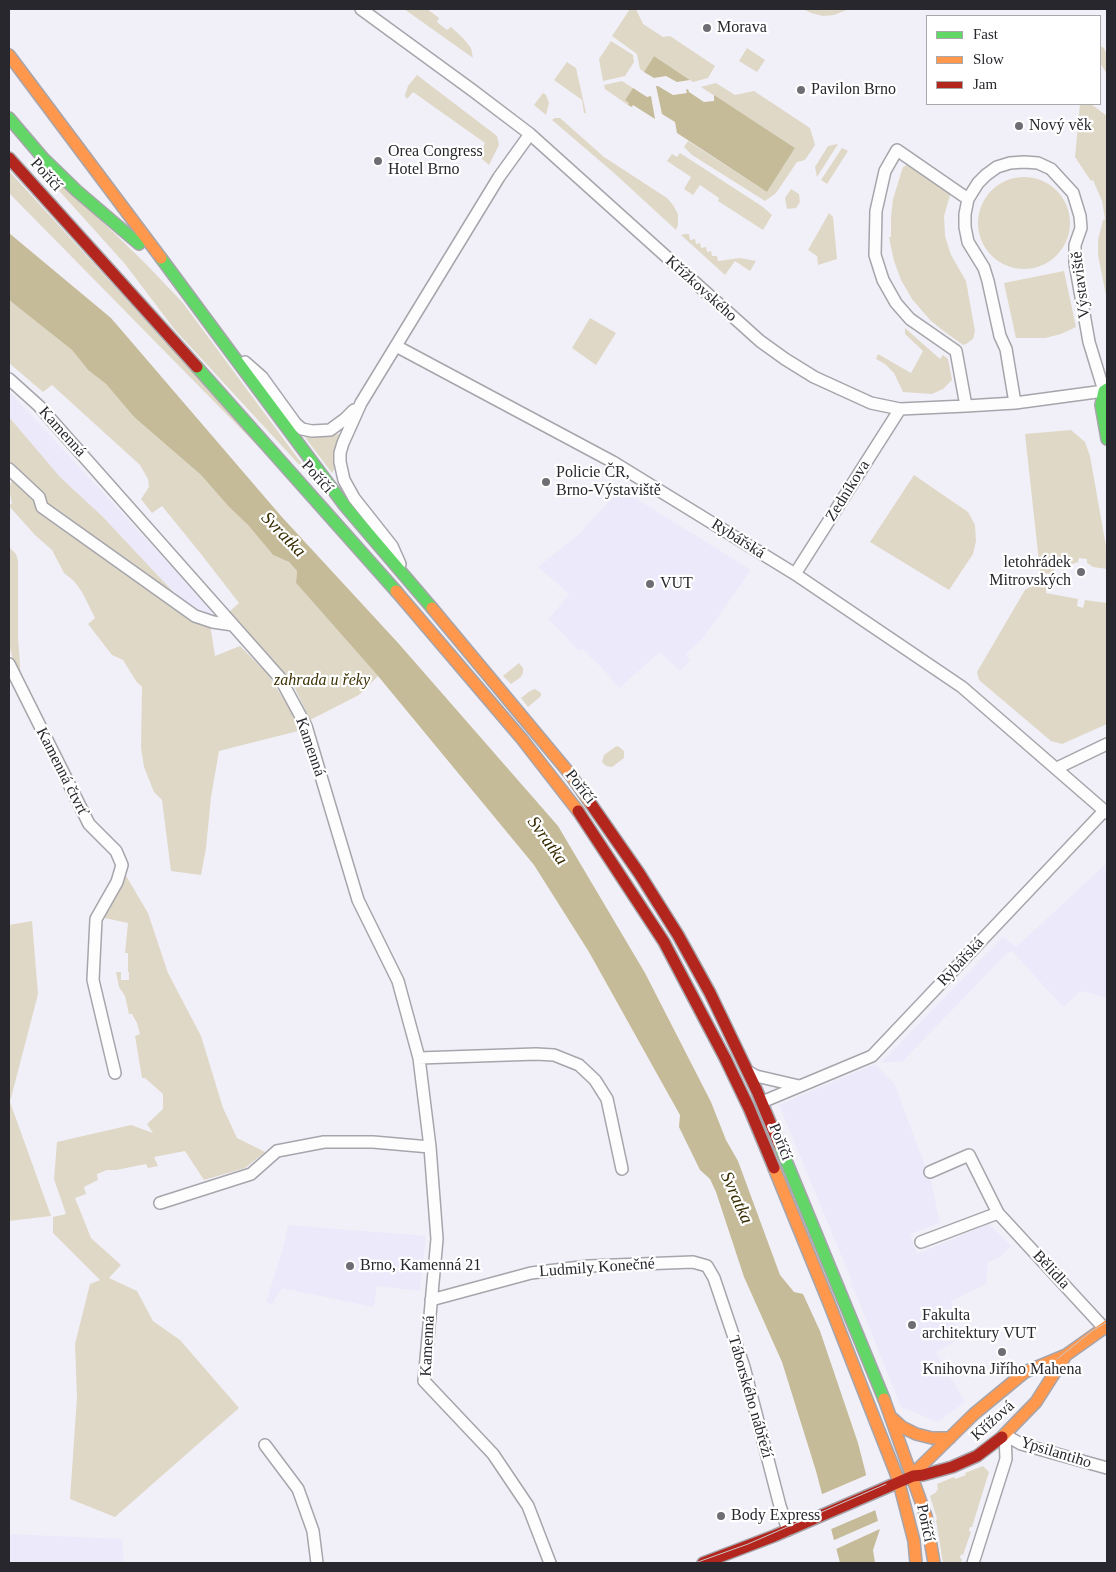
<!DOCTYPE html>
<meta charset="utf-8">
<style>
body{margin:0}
#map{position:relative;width:1116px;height:1572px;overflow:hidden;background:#f1f0f8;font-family:Georgia,serif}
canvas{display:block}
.frame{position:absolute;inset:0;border:10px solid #28272d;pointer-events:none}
.legend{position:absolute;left:926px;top:15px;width:175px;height:90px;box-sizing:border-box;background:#fff;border:1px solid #a9a9ab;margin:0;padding:6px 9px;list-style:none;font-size:15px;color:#28272d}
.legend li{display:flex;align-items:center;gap:10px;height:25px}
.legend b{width:25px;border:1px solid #a9a9ab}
</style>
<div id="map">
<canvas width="1116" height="1572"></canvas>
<div class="frame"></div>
<ul class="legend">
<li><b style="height:6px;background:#63d668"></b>Fast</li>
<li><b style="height:6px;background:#ff974d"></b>Slow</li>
<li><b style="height:6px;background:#b3261e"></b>Jam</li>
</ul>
</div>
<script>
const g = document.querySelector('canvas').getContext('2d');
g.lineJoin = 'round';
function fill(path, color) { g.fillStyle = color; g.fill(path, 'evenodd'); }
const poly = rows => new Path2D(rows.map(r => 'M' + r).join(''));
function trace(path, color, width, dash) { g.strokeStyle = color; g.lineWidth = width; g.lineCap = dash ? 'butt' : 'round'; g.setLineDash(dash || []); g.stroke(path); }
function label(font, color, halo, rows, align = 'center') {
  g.font = font + ' Georgia,serif'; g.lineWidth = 4.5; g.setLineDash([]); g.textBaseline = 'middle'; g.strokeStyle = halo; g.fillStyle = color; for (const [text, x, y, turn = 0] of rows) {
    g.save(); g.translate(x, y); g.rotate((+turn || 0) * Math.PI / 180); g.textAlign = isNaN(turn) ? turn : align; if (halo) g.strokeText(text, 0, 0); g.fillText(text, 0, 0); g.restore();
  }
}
const built = poly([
 [9,391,213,612,209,618,197,612,179,598,102,516,60,477,9,417],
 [620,490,640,501,751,570,703,638,686,654,690,660,680,671,660,652,619,688,603,669,582,649,579,651,549,619,569,594,538,567,583,531,585,527],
 [1107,863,1107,998,1081,991,1063,1007,1012,951,1006,954,903,1061,881,1063,1003,937,1016,947],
 [875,1064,894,1083,931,1182,940,1223,910,1234,917,1254,989,1224,1011,1246,1000,1257,988,1262,986,1284,951,1301,958,1340,936,1352,965,1402,938,1422,901,1407,858,1299,850,1282,852,1281,846,1267,779,1105],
 [288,1225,426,1236,420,1291,377,1286,374,1307,282,1288,272,1304,266,1302,284,1245],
 [9,1534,122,1539,124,1563,9,1563]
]);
const green = poly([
 [404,9,427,9,439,18,437,22,447,30,451,27,463,38,471,48,473,58],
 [630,9,636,9,643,24,663,37,670,36,715,66,708,78,693,82,654,56,644,72,640,69,637,54,612,36],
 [803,9,849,9,834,15,823,16,811,13],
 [611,41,633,55,634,62,625,76,603,81,599,59],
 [1100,46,1104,48,1107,55,1107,74,1100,63],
 [747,48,765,60,757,72,739,61],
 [567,62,576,68,586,113,584,113,582,100,554,80],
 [417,75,497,136,499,145,489,165,482,159,479,155,485,143,413,92,408,98,406,98,405,95,408,86],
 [622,81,633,88,625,100,630,103,628,105,605,89,604,85],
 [716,83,735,95,754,91,810,128,815,145,805,160,797,162,776,193,765,201,692,155,684,147,688,141,767,192,795,148,701,87],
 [543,93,546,95,549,103,546,115,534,105],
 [1080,104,1091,104,1107,116,1107,300,1098,255,1098,240,1103,220,1105,219,1102,201,1093,180,1091,181,1075,157],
 [555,118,560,118,604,157,667,198,673,205,678,214,678,225,676,230,614,173,552,120],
 [838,144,817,177,815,167,828,146],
 [842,148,848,151,827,184,821,180],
 [680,153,763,207,772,215,763,230,718,201,719,198,700,185,693,195,684,189,691,177,667,161,672,154,677,157],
 [909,164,951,192,944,216,945,236,951,255,966,281,975,331,973,339,966,344,963,345,941,329,930,320,912,299,901,280,894,261,889,237,891,237,891,217,893,199,903,167],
 [49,170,146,264,183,303,308,472,305,471,175,330,125,264,44,174],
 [9,171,302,491,9,193],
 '978 223a46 46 0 1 1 92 0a46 46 0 1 1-92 0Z',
 [791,189,799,194,800,202,796,208,787,209,785,198],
 [829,213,833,217,837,259,818,265,817,256,808,250],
 [685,234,689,234,690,240,695,239,696,244,700,243,701,248,706,247,707,252,711,251,712,256,717,256,718,261,740,258,756,261,750,271,735,261,725,275,681,235],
 [1064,271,1076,327,1061,334,1045,338,1016,338,1004,283],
 [9,300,72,350,88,370,106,384,134,417,201,475,229,507,248,525,273,555,289,562,297,571,296,583,378,676,359,695,310,720,289,676,286,677,229,612,239,603,201,554,162,506,152,513,141,499,149,487,148,479,140,465,52,385,43,392,9,363],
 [590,318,616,333,596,365,572,348],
 [905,328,940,359,943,355,948,359,952,380,943,389,932,394,903,392,894,373,885,364,876,359,878,354,911,373,923,351,905,334],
 [9,417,60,477,102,516,179,598,197,612,209,618,215,656,240,646,268,674,292,713,298,731,219,751,211,797,206,848,201,875,171,871,162,800,154,792,144,767,141,748,142,687,136,681,123,660,112,655,88,624,95,618,82,592,74,581,64,573,52,550,35,535,9,506,12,503,9,489,16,466,9,462],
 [1071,430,1085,442,1090,456,1107,552,1107,569,1093,567,1087,563,1087,559,1079,558,1078,562,1072,564,1056,561,1053,576,1040,571,1025,434],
 [340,434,334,453,334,470,332,473,304,436,313,437],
 [914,475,968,512,975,525,976,541,973,554,949,590,870,542],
 [9,547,16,554,18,561,18,638,21,679,16,672,9,644],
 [1040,584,1047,584,1046,593,1078,599,1077,606,1083,608,1085,600,1107,603,1107,724,1062,744,1051,741,979,680,977,672,1025,590,1030,587],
 [519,663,523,668,523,673,521,677,511,684,503,676],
 [535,689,541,693,541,696,528,707,521,698,530,691],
 [618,746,624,751,624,758,612,767,606,766,602,762,604,755,615,747],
 [125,874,148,913,168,973,201,1036,223,1108,237,1138,265,1152,245,1168,204,1180,185,1151,154,1157,158,1166,148,1168,146,1164,116,1170,107,1170,97,1174,98,1180,84,1187,86,1194,75,1198,91,1238,121,1265,109,1278,137,1291,153,1321,180,1340,239,1408,115,1517,70,1499,77,1397,75,1344,90,1284,100,1280,53,1233,53,1217,66,1214,54,1179,57,1142,131,1125,153,1133,147,1124,163,1109,163,1094,145,1078,142,1078,135,1036,140,1034,137,1023,132,1014,129,1014,125,996,119,987,116,972,121,972,121,980,129,980,129,972,128,972,128,953,125,953,128,923,100,917],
 [32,921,38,994,10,1102,51,1216,9,1221,9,925],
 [983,1466,989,1472,972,1527,970,1527,969,1531,971,1532,963,1555,961,1554,960,1558,962,1559,961,1563,943,1563,936,1520,937,1519,930,1496,935,1493,938,1489,937,1484,954,1477,955,1479,966,1475,965,1473]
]);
const water = poly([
 [654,56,690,80,677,82,666,76,654,78,644,72],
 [656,86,658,86,673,95,687,93,686,90,688,89,689,92,704,102,714,101,714,95,795,148,767,192,677,133,675,122,662,114],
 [633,88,647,97,651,96,655,119,633,105,632,107,628,105,629,103,625,100],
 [9,233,111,318,281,516,399,644,558,826,645,973,711,1102,726,1140,738,1161,780,1275,794,1292,803,1294,820,1331,858,1443,878,1521,880,1529,873,1550,875,1563,840,1563,816,1471,782,1362,744,1277,716,1192,710,1179,700,1170,679,1127,680,1115,666,1090,589,952,534,865,378,676,296,583,297,571,289,562,273,555,248,525,229,507,201,475,134,417,106,384,88,370,72,350,9,300]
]);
const pier = poly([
 [869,1474,878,1509,829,1530,820,1495],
 [880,1520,882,1528,834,1550,832,1541]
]);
const street = poly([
 [361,9,472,90,530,134,760,341,785,359,814,377,871,403,900,409,966,406,1015,403,1104,391,1089,342,1075,263,1075,245,1081,228,1080,216,1073,193,1051,169,1038,163,1024,162,1010,163,997,167,986,175,978,183,968,199,965,214,965,227,968,242,984,268,988,281,1000,336,1006,349,1015,403],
 [396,346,613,462,795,574,962,687,1107,813],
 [245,362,262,377,296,424,302,429,312,431,330,430,345,419,354,410],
 [9,379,39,406,280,678,306,726,358,900,398,981,419,1058,430,1147,437,1239,424,1381,493,1454,528,1506,550,1563],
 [966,406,956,351,910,319,896,303,883,280,875,255,876,211,885,171,897,150,968,199],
 [9,469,39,497,42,507,195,616,213,622,233,625],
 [400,564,392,546,354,498,344,480,340,462,340,453,343,443,361,403,499,177,530,134],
 [795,574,900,409],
 [9,664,89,824,116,851,122,865,117,882,96,919,93,980,115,1073],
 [1057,768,1107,744],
 [419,1058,536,1054,554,1055,579,1065,595,1080,607,1099,622,1169],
 [749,1072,756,1076,799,1086],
 [762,1102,872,1056,1104,811],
 [930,1172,969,1155,998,1213,1104,1328],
 [160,1203,251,1174,277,1151,324,1142,373,1142,430,1147],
 [921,1242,998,1213],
 [431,1300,531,1273,589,1266,693,1262,707,1266,714,1278,744,1367,780,1506,788,1530],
 [1005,1435,1021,1444,1107,1468],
 [265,1445,298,1489,313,1531,317,1563],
 [973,1563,1006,1459,1005,1435]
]);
const fast = poly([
 [9,118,43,158,77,191,139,244],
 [161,258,226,346],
 [226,346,345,506,432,608],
 [197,367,396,591],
 [1107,389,1104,391,1101,405,1107,439],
 [780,1146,884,1399]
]);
const slow = poly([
 [9,55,161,258],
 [396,591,522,739,578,811],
 [432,608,570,774,591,804],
 [774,1168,829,1303,898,1479,914,1541,916,1563],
 [884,1399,926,1516,934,1563],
 [892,1418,902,1427,916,1434,932,1438,950,1438],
 [1002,1437,1036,1402,1066,1355,1107,1326],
 [915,1475,917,1470,974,1414,1025,1372,1066,1355]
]);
const jam = poly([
 [9,158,197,367],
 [591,804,639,873,678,935,710,993,757,1091,780,1146],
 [578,811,664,942,725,1058,749,1108,774,1168],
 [703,1563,774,1536,913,1476,923,1475,952,1467,977,1456,1002,1437]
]);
const tram = poly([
 [1057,1359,1092,1331,1107,1322],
 [695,1563,748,1544,886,1484]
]);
const markers = [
 [707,28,5,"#6e6d74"],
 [801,90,5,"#6e6d74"],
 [1019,126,5,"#6e6d74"],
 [378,161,5,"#6e6d74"],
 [546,482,5,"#6e6d74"],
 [1081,572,5,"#6e6d74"],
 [650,584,5,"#6e6d74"],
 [350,1266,5,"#6e6d74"],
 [912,1325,5,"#6e6d74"],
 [1002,1352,5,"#6e6d74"],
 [721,1516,5,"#6e6d74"]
];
const poiNames = [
 ["Morava",717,28],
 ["Pavilon Brno",811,90],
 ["Nový věk",1029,126],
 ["Orea Congress",388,152],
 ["Hotel Brno",388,170],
 ["Policie ČR,",556,473],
 ["Brno-Výstaviště",556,491],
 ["letohrádek",1071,563,"right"],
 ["Mitrovských",1071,581,"right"],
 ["VUT",660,584],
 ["Brno, Kamenná 21",360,1266],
 ["Fakulta",922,1316],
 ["architektury VUT",922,1334],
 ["Knihovna Jiřího Mahena",1002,1370,"center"],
 ["Body Express",731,1516]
];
const streetNames = [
 ["Poříčí",46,175,48],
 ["Výstaviště",1081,285,-97],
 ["Křížkovského",701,289,42],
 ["Kamenná",62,432,48],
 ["Poříčí",317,477,48],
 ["Zedníkova",848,491,-58],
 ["Rybářská",738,539,32],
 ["Kamenná",310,747,71],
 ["Kamenná čtvrť",62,772,63],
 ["Poříčí",580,787,52],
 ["Rybářská",961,962,-47],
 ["Poříčí",780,1142,68],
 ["Ludmily Konečné",597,1268,-4],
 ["Bělidla",1051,1270,47],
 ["Kamenná",428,1346,-87],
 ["Táborského nábřeží",750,1397,74],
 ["Křížová",993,1421,-42],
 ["Ypsilantiho",1056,1453,17],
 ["Poříčí",925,1523,78]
];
const parkNames = [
 ["zahrada u řeky",322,681]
];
const waterNames = [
 ["Svratka",283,535,46],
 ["Svratka",547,841,54],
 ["Svratka",736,1198,66]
];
fill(built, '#ece9fa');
fill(green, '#dfd8c6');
fill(water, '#c5bb98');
fill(pier, '#f1f0f8');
trace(street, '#a6a5ab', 14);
trace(fast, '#a6a5ab', 14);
trace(slow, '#a6a5ab', 14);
trace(jam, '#a6a5ab', 14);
trace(street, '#fdfdfe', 11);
trace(fast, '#63d668', 11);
trace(slow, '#ff974d', 11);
trace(jam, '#b3261e', 11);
trace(tram, '#c8c7ca', 1);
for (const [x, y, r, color] of markers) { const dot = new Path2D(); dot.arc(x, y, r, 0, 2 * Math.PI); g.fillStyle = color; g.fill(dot); trace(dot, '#fff', 2); }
label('16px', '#28272d', '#fff', poiNames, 'left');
label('16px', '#28272d', '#fff', streetNames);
label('italic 16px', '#3c3104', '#fff', parkNames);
label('italic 18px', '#372c00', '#fff', waterNames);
</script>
